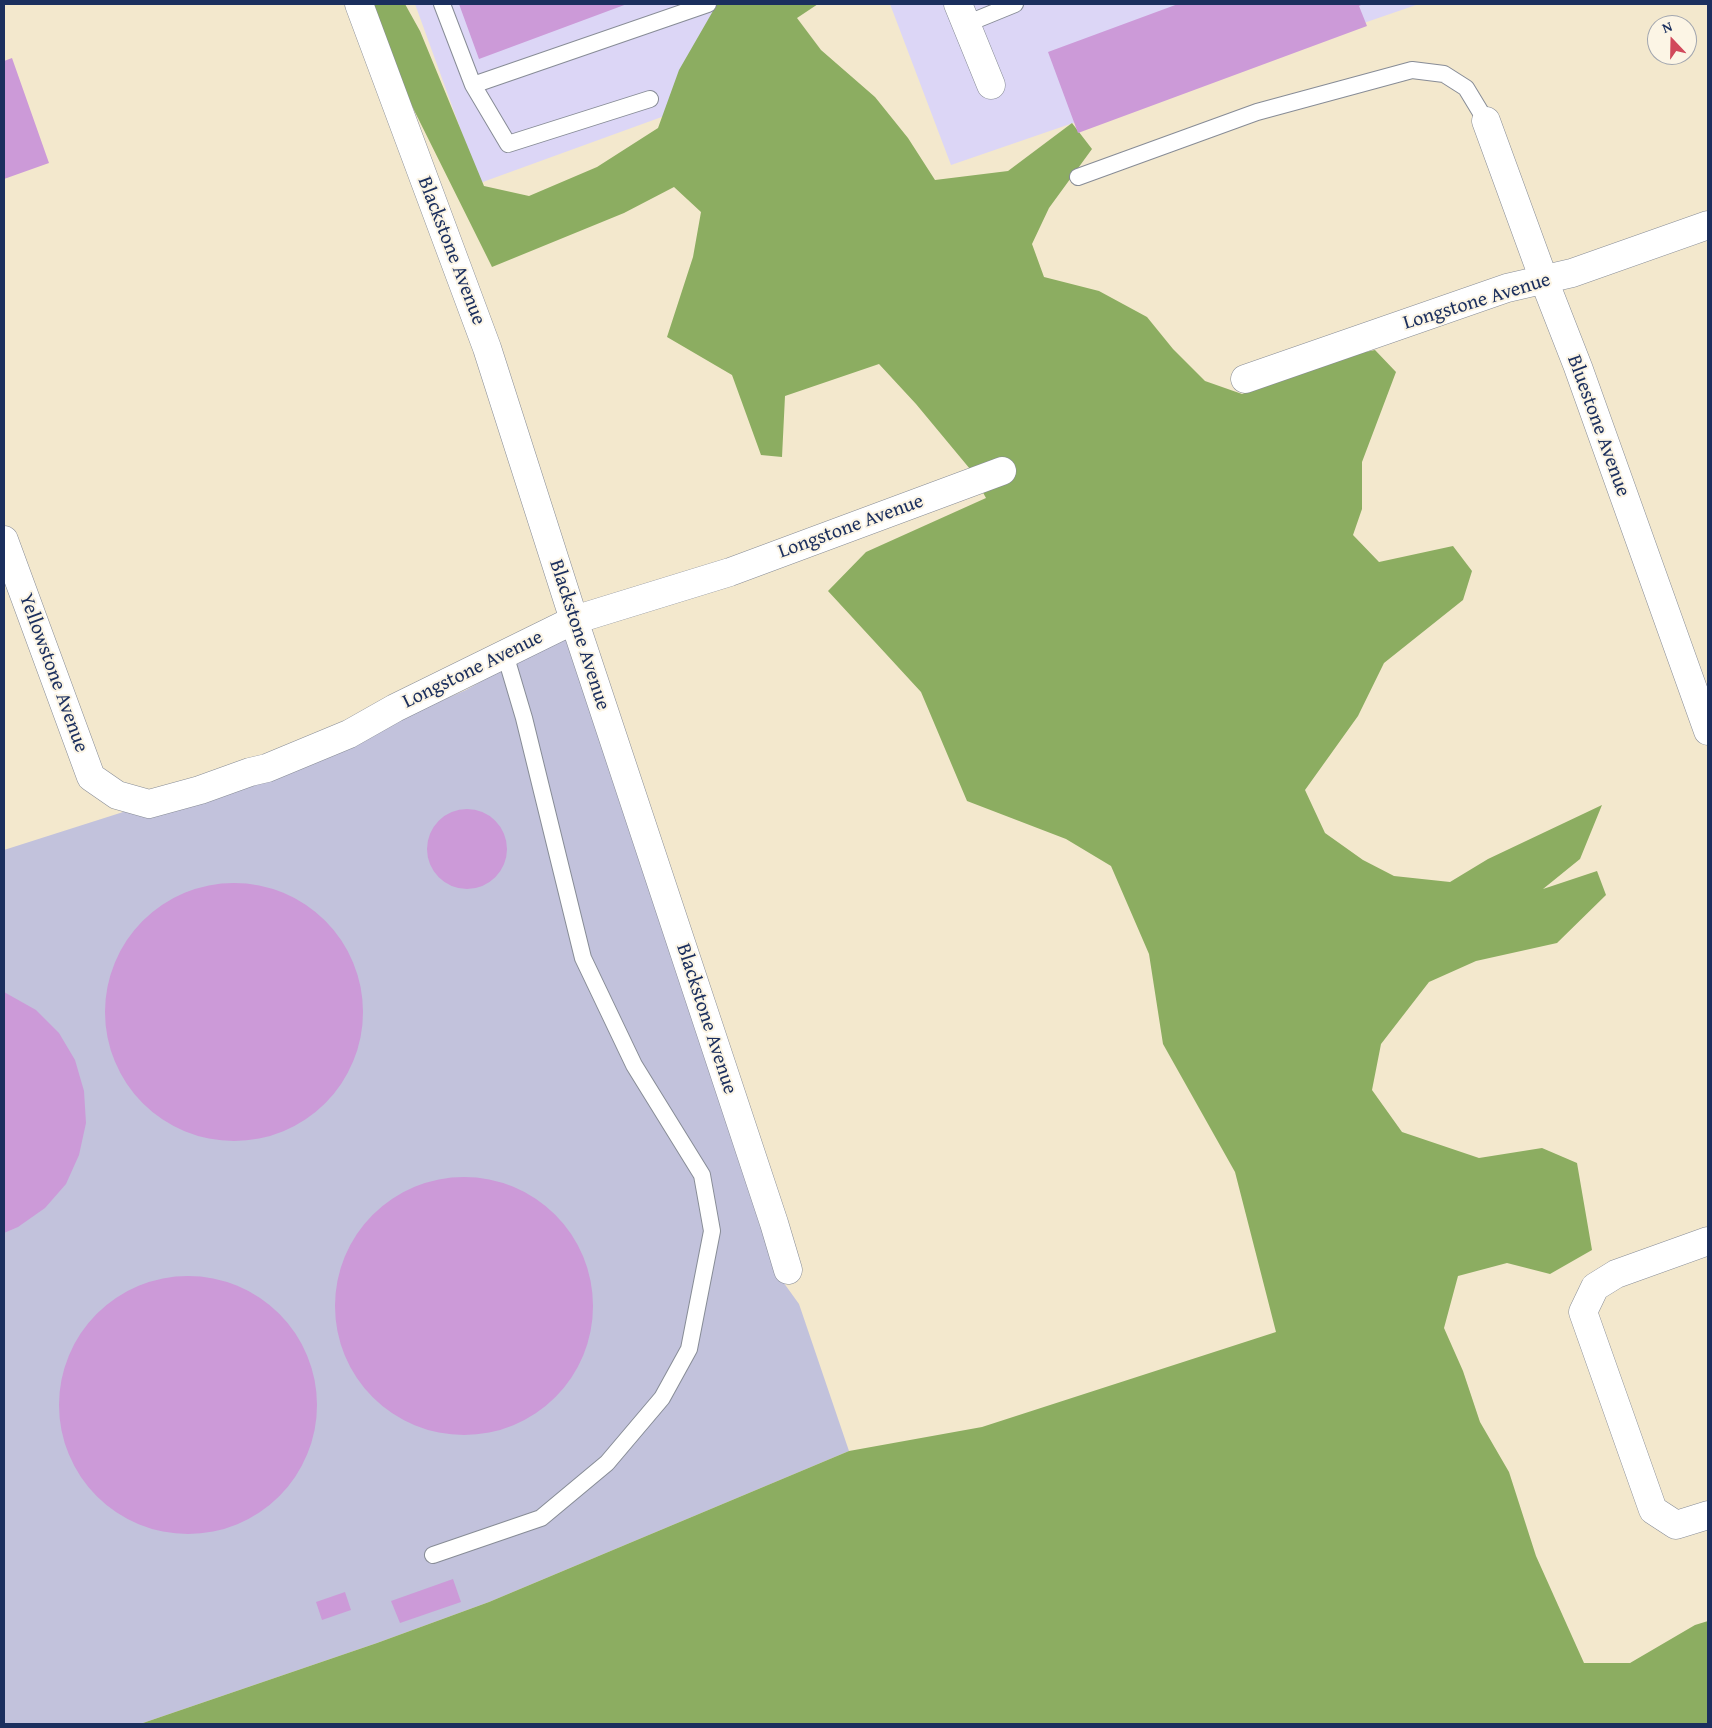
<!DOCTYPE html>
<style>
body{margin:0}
#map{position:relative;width:1712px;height:1728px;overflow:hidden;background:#f3e8cd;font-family:"Gentium Book Plus",serif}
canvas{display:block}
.frame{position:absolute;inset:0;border:5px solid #1b2f5e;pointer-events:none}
.north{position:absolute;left:1647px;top:15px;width:50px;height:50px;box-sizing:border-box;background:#fcf5e5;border:1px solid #a2a6af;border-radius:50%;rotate:339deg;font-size:14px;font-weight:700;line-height:20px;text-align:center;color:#1b2f5e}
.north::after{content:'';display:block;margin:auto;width:18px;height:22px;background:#d1495b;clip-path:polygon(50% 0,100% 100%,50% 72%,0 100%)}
</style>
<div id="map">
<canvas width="1712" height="1728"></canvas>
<div class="frame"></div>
<div class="north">N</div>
</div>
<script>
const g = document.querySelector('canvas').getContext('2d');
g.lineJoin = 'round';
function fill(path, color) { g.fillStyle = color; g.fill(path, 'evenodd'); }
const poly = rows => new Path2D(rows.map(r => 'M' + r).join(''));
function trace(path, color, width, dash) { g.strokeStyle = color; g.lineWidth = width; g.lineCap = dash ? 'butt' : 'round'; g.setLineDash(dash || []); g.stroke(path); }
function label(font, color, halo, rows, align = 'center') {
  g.font = font + ' "Gentium Book Plus",serif'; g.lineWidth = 4; g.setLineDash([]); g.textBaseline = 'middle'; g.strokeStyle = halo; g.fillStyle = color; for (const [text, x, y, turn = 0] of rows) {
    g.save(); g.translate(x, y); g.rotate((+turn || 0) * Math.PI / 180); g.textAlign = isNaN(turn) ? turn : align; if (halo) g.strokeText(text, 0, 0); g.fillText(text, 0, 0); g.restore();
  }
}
const built = poly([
 [415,4,742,4,769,78,480,183],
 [890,4,1419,4,951,165]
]);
const industrial = poly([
 [572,630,781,1279,799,1304,849,1451,489,1602,377,1643,140,1724,4,1724,4,850,142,806,263,778,466,690]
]);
const forest = poly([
 [365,4,405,4,420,31,484,186,529,196,597,167,658,128,679,70,717,4,818,4,797,18,821,50,875,97,908,138,935,180,1008,171,1072,123,1092,149,1049,208,1032,244,1044,277,1099,291,1147,317,1173,349,1205,381,1242,394,1289,377,1316,362,1375,350,1396,372,1362,462,1362,509,1353,535,1379,562,1453,546,1472,571,1463,600,1384,663,1358,716,1305,790,1325,833,1363,860,1394,876,1450,882,1488,859,1602,805,1580,859,1543,889,1597,871,1606,895,1557,943,1476,961,1429,982,1381,1044,1372,1090,1402,1132,1479,1158,1542,1148,1577,1163,1592,1250,1550,1274,1507,1263,1458,1276,1444,1328,1463,1371,1480,1422,1509,1472,1536,1556,1584,1663,1630,1663,1695,1625,1708,1621,1708,1724,140,1724,377,1643,489,1602,849,1451,982,1427,1276,1332,1235,1172,1163,1044,1149,954,1111,866,1066,839,967,801,921,692,828,591,866,552,986,498,970,469,916,404,879,364,785,396,782,457,761,455,732,375,667,337,693,257,701,212,674,187,624,213,492,267,410,102]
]);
const building = poly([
 [459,4,627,4,479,59],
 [1178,4,1363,4,1359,6,1367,26,1078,133,1048,52],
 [12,58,49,163,4,179,4,61],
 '427 849a40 40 0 1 1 80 0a40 40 0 1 1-80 0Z',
 '105 1012a129 129 0 1 1 258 0a129 129 0 1 1-258 0Z',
 [4,992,36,1010,59,1033,75,1060,84,1091,86,1123,79,1155,66,1184,45,1208,18,1227,4,1233],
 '335 1306a129 129 0 1 1 258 0a129 129 0 1 1-258 0Z',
 '59 1405a129 129 0 1 1 258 0a129 129 0 1 1-258 0Z',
 [453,1579,461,1602,400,1623,391,1601],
 [345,1592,351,1610,322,1620,316,1602]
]);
const lane = poly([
 [442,4,473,85,708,4],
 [966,24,1015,4],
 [473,85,508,144,650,99],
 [1078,177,1257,112,1412,70,1444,74,1466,88,1486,121],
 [433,1555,541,1518,607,1463,662,1398,689,1349,712,1231,702,1175,634,1065,583,958,524,718,505,654]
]);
const street = poly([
 [359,4,487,348,574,620,774,1223,788,1270],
 [958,4,991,85],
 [1486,121,1544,280,1578,367,1708,731],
 [1245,379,1507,288,1572,273,1708,225],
 [4,540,91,777,117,795,149,804,200,790,250,772,267,768,349,734,395,708,574,620,730,572,1002,471],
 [1708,1241,1616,1274,1595,1287,1583,1312,1653,1510,1676,1525,1708,1515]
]);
const streetNames = [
 ["Blackstone Avenue",451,251,69],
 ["Longstone Avenue",1477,302,-17],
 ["Bluestone Avenue",1598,426,70],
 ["Longstone Avenue",851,527,-20],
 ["Blackstone Avenue",579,635,72],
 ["Longstone Avenue",473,670,-26],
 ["Yellowstone Avenue",53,673,70],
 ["Blackstone Avenue",706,1019,72]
];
fill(built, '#dcd6f6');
fill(industrial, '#c2c2dc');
fill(forest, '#8cad61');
fill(building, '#cc9ad8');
trace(lane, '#878c96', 18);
trace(street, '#878c96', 29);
trace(lane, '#fff', 16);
trace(street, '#fff', 28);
label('20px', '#1b2f5e', '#fcf5e5', streetNames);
</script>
